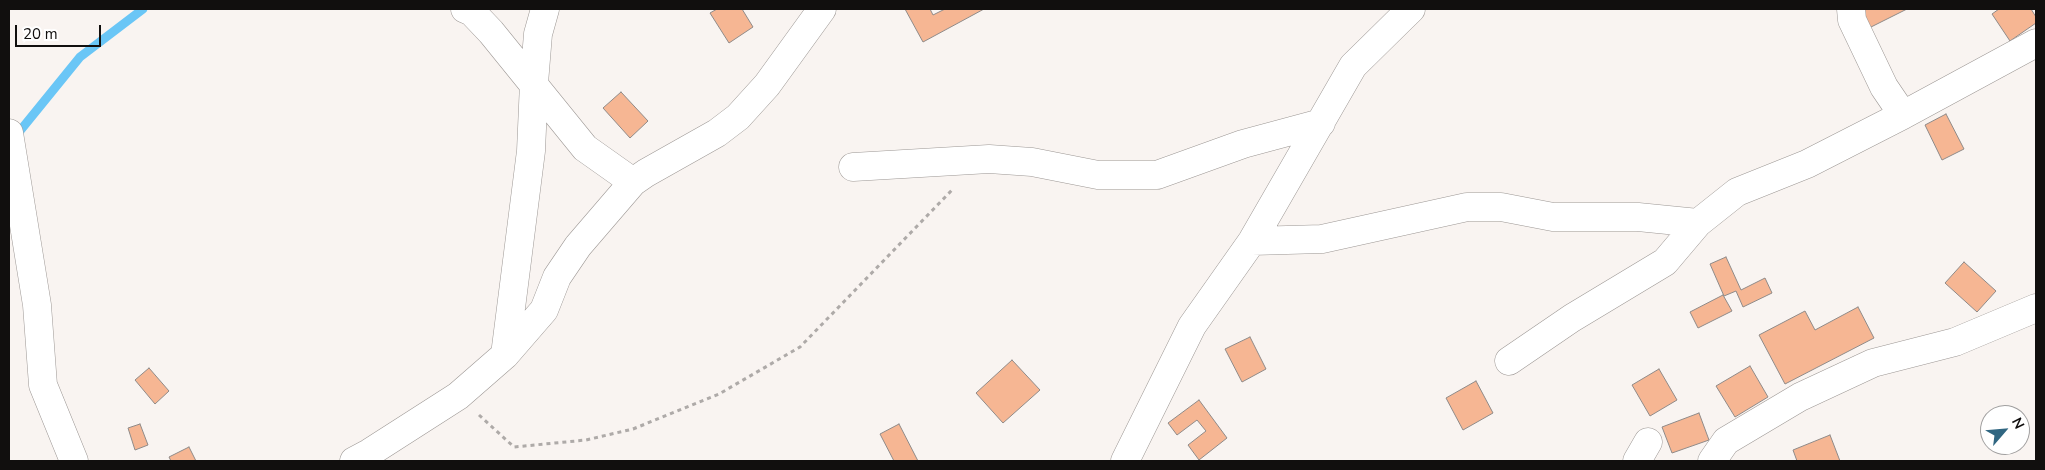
<!DOCTYPE html>
<style>
body{margin:0}
#map{position:relative;width:2045px;height:470px;overflow:hidden;background:#f9f4f1;font-family:"Nunito Sans",sans-serif}
canvas{display:block}
.frame{position:absolute;inset:0;border:10px solid #110f0e;pointer-events:none}
.north{position:absolute;left:1980px;top:405px;width:50px;height:50px;box-sizing:border-box;background:#fff;border:1px solid #a09f9f;border-radius:50%;rotate:63deg;font-size:14px;font-weight:700;line-height:20px;text-align:center;color:#110f0e}
.north::after{content:'';display:block;margin:auto;width:18px;height:22px;background:#306681;clip-path:polygon(50% 0,100% 100%,50% 72%,0 100%)}
.scale{position:absolute;left:15px;top:25px;width:86px;height:22px;box-sizing:border-box;border:2px solid #110f0e;border-top:0;padding-left:6px;font-size:15px;line-height:18px;white-space:nowrap;color:#110f0e;-webkit-text-stroke:4px #fff;paint-order:stroke}
</style>
<div id="map">
<canvas width="2045" height="470"></canvas>
<div class="frame"></div>
<div class="north">N</div>
<div class="scale">20 m</div>
</div>
<script>
const g = document.querySelector('canvas').getContext('2d');
g.lineJoin = 'round';
const poly = rows => new Path2D(rows.map(r => 'M' + r).join(''));
function trace(path, color, width, dash) { g.strokeStyle = color; g.lineWidth = width; g.lineCap = dash ? 'butt' : 'round'; g.setLineDash(dash || []); g.stroke(path); }
function fill(path, color) { g.fillStyle = color; g.fill(path, 'evenodd'); }
const stream = poly([
 [15,137,80,57,143,9]
]);
const building = poly([
 [717,9,742,9,753,27,729,43,710,13,717,9],
 [905,9,930,9,933,15,945,9,984,9,923,42,905,9],
 [1862,9,1907,9,1867,29,1862,9],
 [1999,9,2031,9,2036,17,2036,23,2010,41,1992,14,1999,9],
 [621,92,648,121,630,138,603,108,621,92],
 [1946,114,1964,149,1942,160,1925,125,1946,114],
 [1726,257,1741,290,1765,278,1772,293,1743,307,1736,291,1724,296,1710,264,1726,257],
 [1964,262,1996,291,1977,312,1945,283,1964,262],
 [1723,295,1732,311,1698,328,1690,312,1723,295],
 [1858,307,1874,338,1785,384,1759,335,1805,311,1815,330,1858,307],
 [1250,337,1266,369,1242,382,1225,349,1250,337],
 [1012,360,1040,390,1003,423,976,393,1012,360],
 [1750,366,1768,397,1735,417,1716,386,1750,366],
 [149,368,169,391,155,404,135,380,149,368],
 [1659,369,1677,400,1650,416,1632,385,1659,369],
 [1476,381,1493,413,1463,430,1446,398,1476,381],
 [1199,400,1227,438,1199,460,1188,445,1206,431,1197,420,1177,435,1168,423,1199,400],
 [1699,413,1709,440,1672,453,1662,427,1699,413],
 [140,424,148,445,135,450,128,428,140,424],
 [899,424,918,461,894,461,880,434,899,424],
 [1830,435,1840,461,1797,461,1793,450,1830,435],
 [189,447,196,461,171,461,169,457,189,447]
]);
const path = poly([
 [479,415,514,447,586,440,633,429,719,394,800,347,952,190]
]);
const minor = poly([
 [465,9,472,12,491,32,585,148,633,182],
 [1851,9,1852,20,1884,87,1903,115],
 [9,133,37,305,43,385,74,461],
 [853,167,989,159,1032,162,1098,175,1157,175,1243,144,1321,123],
 [1252,241,1322,239,1467,207,1501,207,1553,217,1638,217,1698,223],
 [505,355,531,151,534,83,538,34,545,9],
 [1509,361,1572,318,1665,262,1698,223,1737,192,1807,164,1903,115,2036,43],
 [354,461,369,453,458,396,505,355,544,310,557,277,578,246,633,182,646,173,717,133,738,117,767,85,822,9],
 [1125,461,1192,326,1252,241,1353,66,1411,9],
 [1637,461,1648,442],
 [1712,461,1726,441,1800,397,1873,363,1955,342,2036,308]
]);
trace(stream, '#6ac6f6', 9);
fill(building, '#f6b693');
trace(building, '#8f8a88', 1);
trace(minor, '#9c9794', 29);
trace(path, '#aeaaa8', 3, [4, 4]);
trace(minor, '#fff', 28);
</script>
